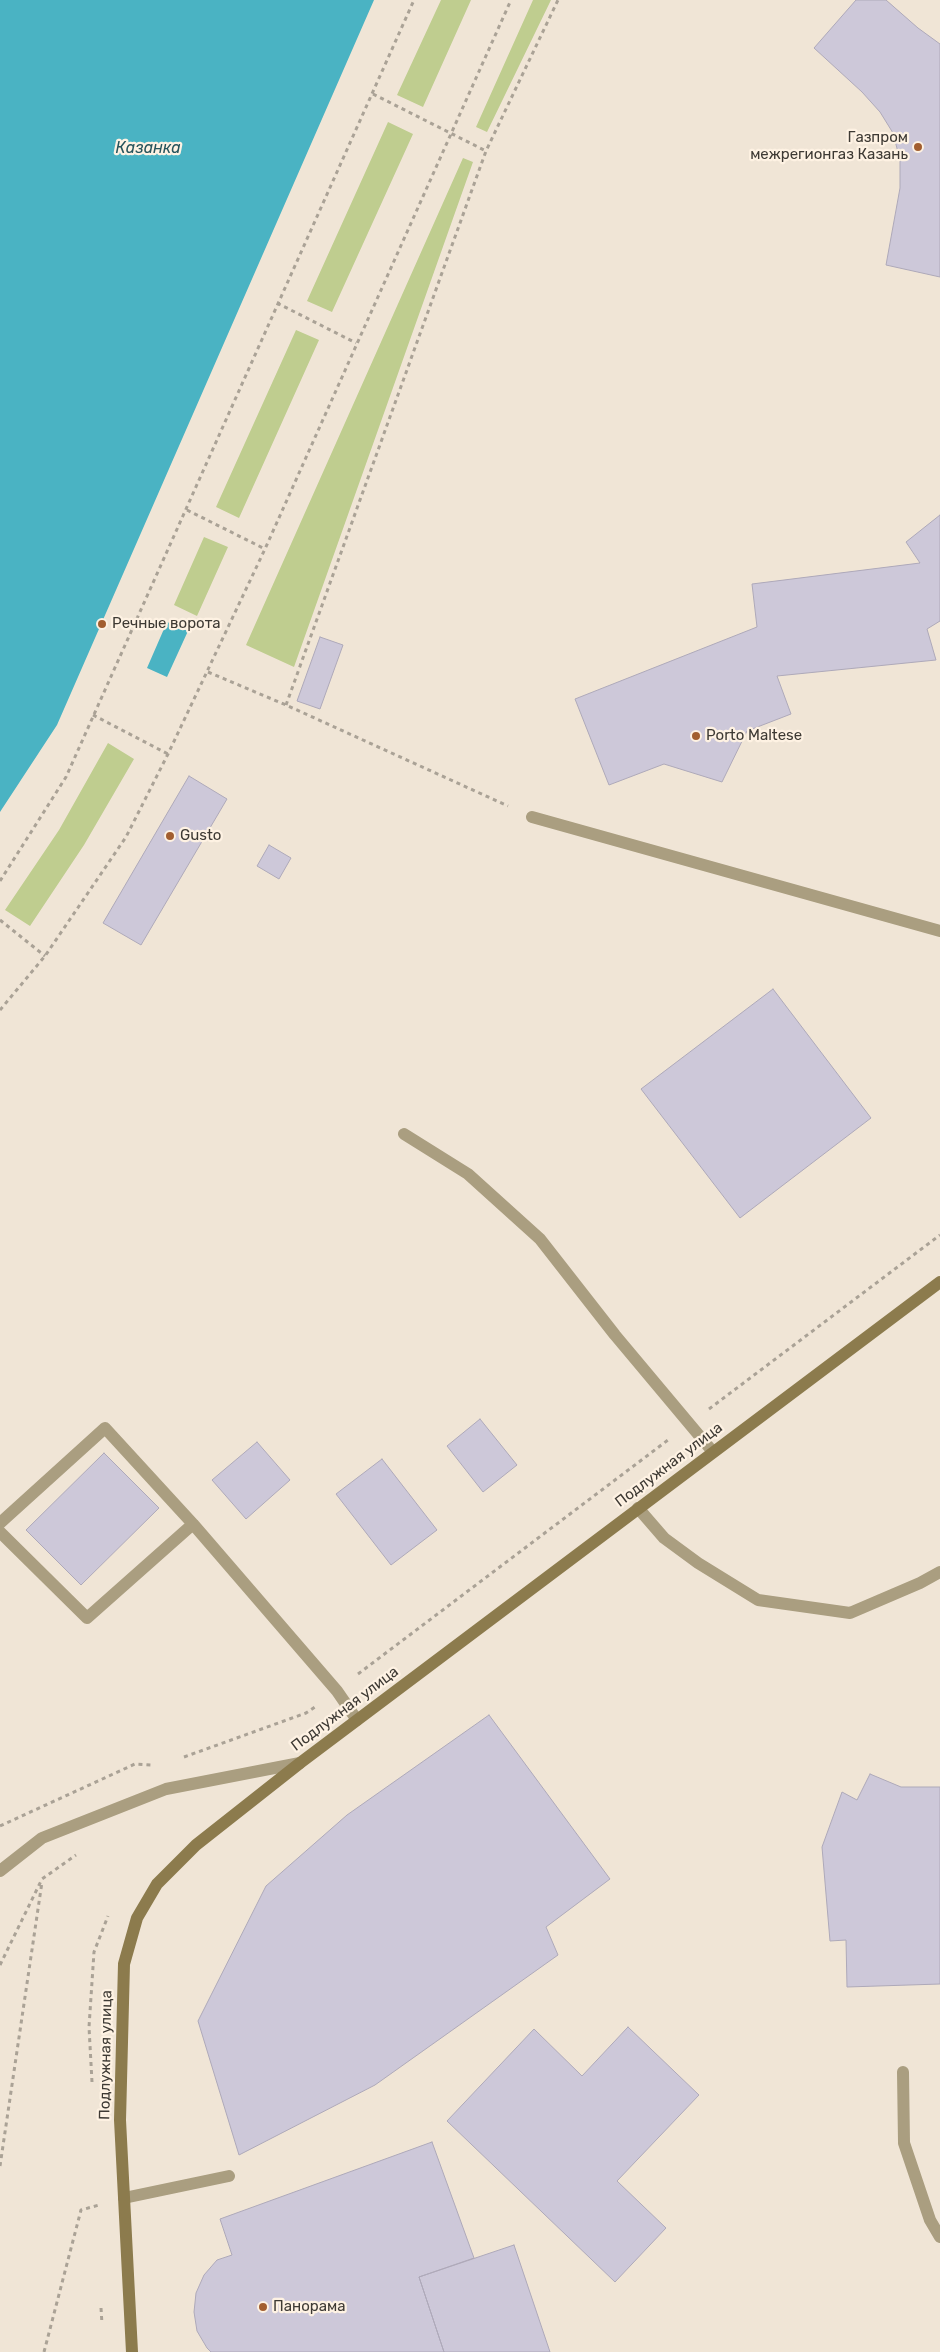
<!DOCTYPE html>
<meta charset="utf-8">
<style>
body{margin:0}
canvas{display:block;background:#f0e5d6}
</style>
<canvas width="940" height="2352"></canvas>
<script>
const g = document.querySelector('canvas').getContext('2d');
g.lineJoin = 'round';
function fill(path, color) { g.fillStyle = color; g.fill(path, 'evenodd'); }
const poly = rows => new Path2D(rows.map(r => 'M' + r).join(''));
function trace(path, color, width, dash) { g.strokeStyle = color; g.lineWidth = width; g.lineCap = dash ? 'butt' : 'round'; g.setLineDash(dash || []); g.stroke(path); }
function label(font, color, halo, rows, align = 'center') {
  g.font = font + ' Rubik,sans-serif'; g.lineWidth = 4.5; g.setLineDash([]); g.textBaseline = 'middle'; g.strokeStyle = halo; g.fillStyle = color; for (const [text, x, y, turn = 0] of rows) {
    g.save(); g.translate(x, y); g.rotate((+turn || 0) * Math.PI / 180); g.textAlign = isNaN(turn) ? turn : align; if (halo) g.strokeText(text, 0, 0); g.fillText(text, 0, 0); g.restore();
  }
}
const green = poly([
 [441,0,471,0,423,107,397,95],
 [533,0,551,0,487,132,476,127],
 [388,122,413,134,332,312,307,301],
 [463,158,473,162,294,667,246,645],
 [296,330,319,340,239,518,216,507],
 [204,537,228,547,197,616,174,605],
 [108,743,134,759,84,845,30,926,5,910,59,830]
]);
const water = poly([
 [0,0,374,0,57,725,0,812],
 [167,622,188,631,167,677,147,668]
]);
const building = poly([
 [856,0,886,0,918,28,940,44,940,277,886,265,900,188,900,160,893,133,880,112,862,92,814,48,856,0],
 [940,515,940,621,927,629,936,660,777,676,791,714,747,731,722,782,664,764,609,785,575,699,757,627,752,584,920,563,906,542,940,515],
 [320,637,343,645,320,709,297,701,320,637],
 [189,776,227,799,141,945,103,923,189,776],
 [269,845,291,858,279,879,257,866,269,845],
 [773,989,871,1118,740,1218,641,1089,773,989],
 [480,1419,517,1465,483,1492,447,1446,480,1419],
 [257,1442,290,1480,246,1519,212,1480,257,1442],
 [104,1453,159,1508,81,1585,26,1530,104,1453],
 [382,1459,437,1530,391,1565,336,1494,382,1459],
 [489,1715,610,1879,546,1927,558,1955,375,2085,239,2155,198,2021,266,1886,347,1815,489,1715],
 [870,1774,901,1787,940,1787,940,1984,847,1987,846,1940,830,1941,822,1847,842,1792,857,1800,870,1774],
 [628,2027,699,2095,617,2181,666,2228,615,2282,447,2121,534,2029,582,2076,628,2027],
 [432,2142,474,2258,419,2277,444,2352,211,2352,207,2348,197,2331,194,2312,196,2293,204,2275,217,2260,232,2255,220,2219,432,2142],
 [514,2245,550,2352,444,2352,419,2277,514,2245]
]);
const path = poly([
 [373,94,486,151],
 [277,303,356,343],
 [187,510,265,549],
 [208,672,286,705,508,806],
 [286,705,486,151,558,0],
 [93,715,168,754],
 [0,881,66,777,414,0],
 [0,920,45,956],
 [0,1010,45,956,126,837,168,754,265,549,511,0],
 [709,1409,940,1235],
 [358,1674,668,1440],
 [184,1757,306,1713,315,1707],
 [0,1826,135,1764,151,1765],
 [0,1965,42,1879,76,1855],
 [92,2082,89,2027,94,1952,108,1916],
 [0,2166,42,1882],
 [101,2308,102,2324],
 [44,2352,81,2210,99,2205]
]);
const lane = poly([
 [532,817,940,931],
 [404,1134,468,1174,540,1239,615,1335,713,1452],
 [638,1508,664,1538,698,1563,758,1600,850,1613,920,1583,940,1572],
 [0,1523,105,1428,193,1524,337,1691,357,1720],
 [0,1532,87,1618,193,1524],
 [0,1871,42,1838,166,1789,300,1763],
 [903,2072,904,2143,930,2220,940,2237],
 [124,2198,229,2176]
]);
const secondary = poly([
 [132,2352,120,2120,124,1964,137,1918,157,1884,196,1845,300,1763,940,1282]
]);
const markers = [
 [918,147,5,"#a25e2f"],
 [102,624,5,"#a25e2f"],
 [696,736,5,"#a25e2f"],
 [170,836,5,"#a25e2f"],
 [263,2307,5,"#a25e2f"]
];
const poiNames = [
 ["Газпром",908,138,"right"],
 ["межрегионгаз Казань",908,155,"right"],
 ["Речные ворота",112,624],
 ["Porto Maltese",706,736],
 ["Gusto",180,836],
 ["Панорама",273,2307]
];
const streetNames = [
 ["Подлужная улица",669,1465,-37],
 ["Подлужная улица",345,1709,-37],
 ["Подлужная улица",106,2055,-89]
];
const waterNames = [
 ["Казанка",148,148]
];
fill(green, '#bfcd8f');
fill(water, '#4ab3c3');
fill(building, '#cdc8d9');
trace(building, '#aea9b9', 1);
trace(path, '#aaa296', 3, [4, 4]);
trace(lane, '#aa9e80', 12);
trace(secondary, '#8c7b4d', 12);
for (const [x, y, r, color] of markers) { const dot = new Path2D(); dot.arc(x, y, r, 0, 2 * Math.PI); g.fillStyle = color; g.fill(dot); trace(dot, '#fef2e3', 2); }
label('15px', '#3e3a34', '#fef2e3', poiNames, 'left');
label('15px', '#3e3a34', '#fef2e3', streetNames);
label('italic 16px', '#27545c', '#fef2e3', waterNames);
</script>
